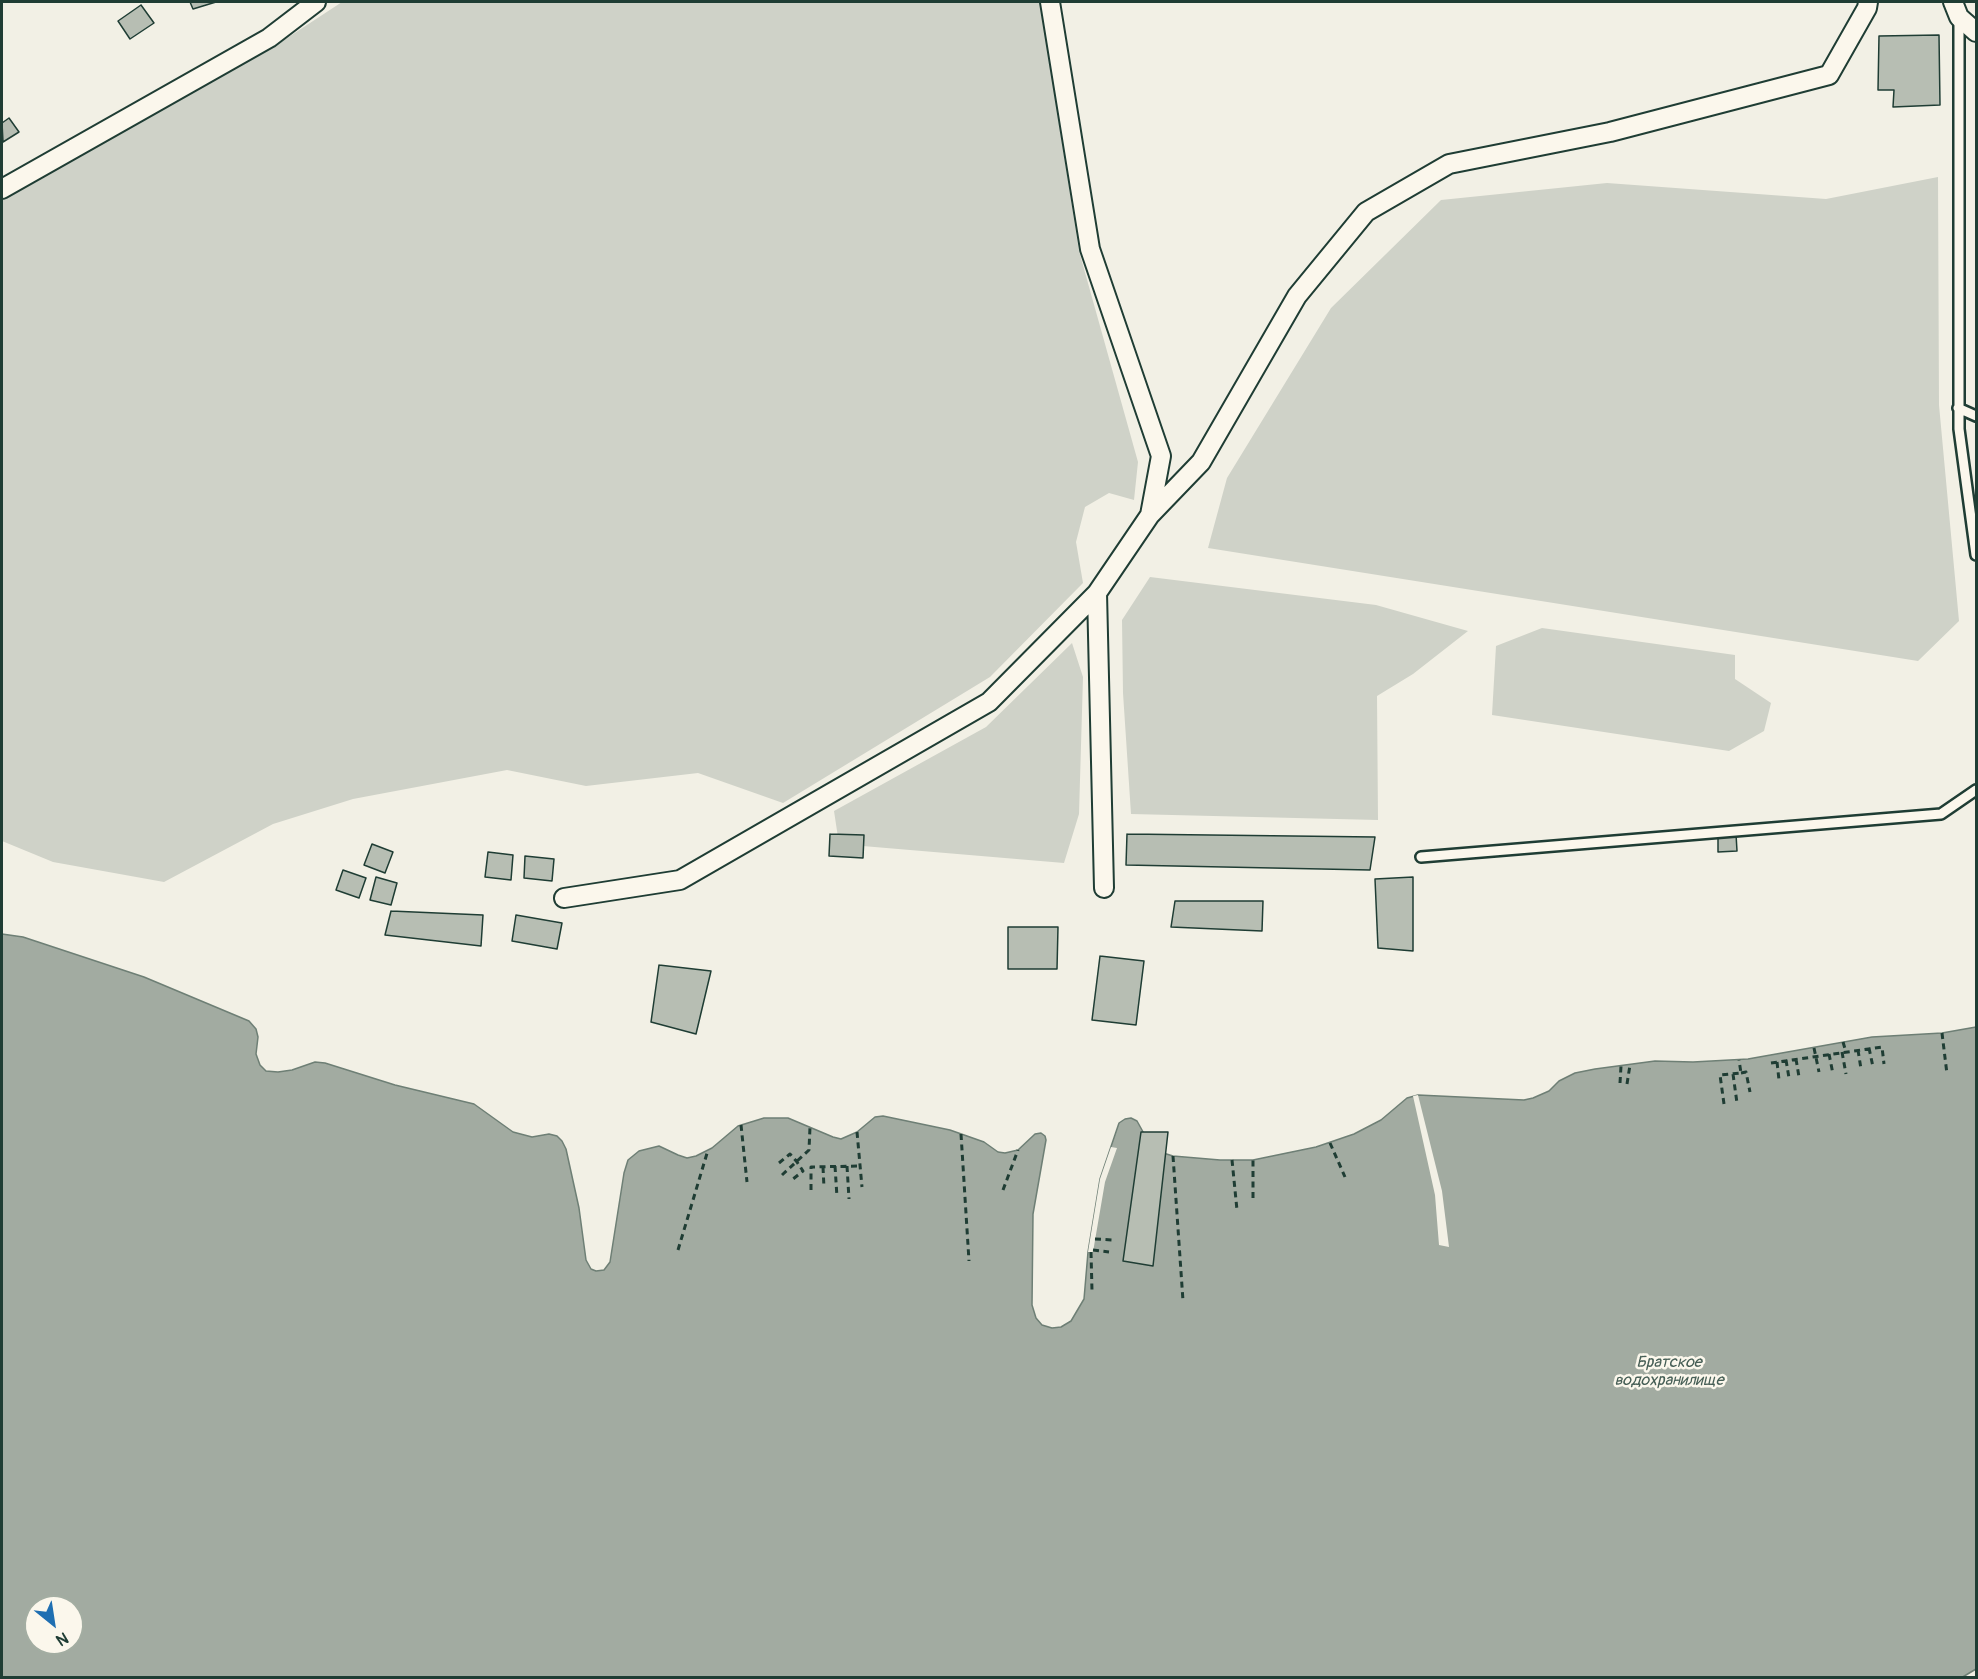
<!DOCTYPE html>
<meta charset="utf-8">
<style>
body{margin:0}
#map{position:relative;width:1978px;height:1679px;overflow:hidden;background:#f2f0e5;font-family:Pangolin,sans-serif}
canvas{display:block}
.frame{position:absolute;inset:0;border:3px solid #1f3d34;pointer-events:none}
.north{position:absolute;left:24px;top:1595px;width:60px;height:60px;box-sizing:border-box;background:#fbf7ec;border:2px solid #a3ada2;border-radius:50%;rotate:150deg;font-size:16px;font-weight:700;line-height:24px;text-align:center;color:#1f3d34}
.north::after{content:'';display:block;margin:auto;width:21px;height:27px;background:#1f6fb2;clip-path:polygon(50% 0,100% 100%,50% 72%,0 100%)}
</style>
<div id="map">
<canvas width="1978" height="1679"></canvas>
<div class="frame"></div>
<div class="north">N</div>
</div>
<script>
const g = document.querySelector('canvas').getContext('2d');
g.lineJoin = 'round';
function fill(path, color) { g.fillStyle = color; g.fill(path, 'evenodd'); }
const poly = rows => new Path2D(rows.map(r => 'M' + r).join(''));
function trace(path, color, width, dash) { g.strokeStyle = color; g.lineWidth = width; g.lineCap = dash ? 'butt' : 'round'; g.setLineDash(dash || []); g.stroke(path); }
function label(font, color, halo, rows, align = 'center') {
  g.font = font + ' Pangolin,sans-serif'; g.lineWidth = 5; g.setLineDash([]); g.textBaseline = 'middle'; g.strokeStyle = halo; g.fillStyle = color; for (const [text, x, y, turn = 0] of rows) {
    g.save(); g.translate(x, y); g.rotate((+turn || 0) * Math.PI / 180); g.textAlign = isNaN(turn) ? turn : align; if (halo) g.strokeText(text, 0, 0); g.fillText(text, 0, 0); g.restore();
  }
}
const green = poly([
 [342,2,1040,2,1079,251,1138,462,1134,500,1109,493,1085,507,1076,542,1083,583,990,677,783,803,698,773,586,786,507,770,353,799,273,824,164,882,53,862,2,841,2,200,278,44],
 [1938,177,1939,405,1959,621,1918,661,1208,548,1227,478,1331,308,1441,200,1607,183,1826,199],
 [1150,577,1376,605,1468,631,1413,674,1377,696,1378,820,1131,814,1123,693,1122,620],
 [1542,628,1735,655,1735,679,1771,703,1764,731,1729,751,1492,715,1496,646],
 [1072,643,1083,677,1079,814,1064,863,839,844,834,811,986,727]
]);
const water = poly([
 [2,934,23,937,144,977,249,1021,256,1029,258,1037,256,1054,260,1065,266,1071,278,1072,292,1070,315,1062,325,1063,395,1085,474,1104,513,1132,532,1137,549,1134,557,1136,562,1141,566,1149,579,1208,586,1260,591,1269,596,1271,604,1270,610,1262,624,1173,628,1160,639,1151,659,1146,678,1155,687,1158,696,1156,712,1148,738,1126,764,1118,788,1118,833,1137,841,1139,857,1132,875,1117,883,1116,950,1130,984,1142,998,1152,1005,1153,1018,1150,1035,1134,1041,1133,1045,1136,1046,1140,1033,1214,1032,1305,1036,1318,1042,1325,1052,1328,1061,1327,1071,1321,1084,1299,1088,1252,1100,1179,1119,1123,1125,1119,1131,1118,1137,1121,1147,1139,1160,1152,1173,1156,1220,1160,1253,1160,1316,1147,1354,1134,1381,1120,1407,1098,1418,1095,1524,1100,1533,1098,1549,1091,1559,1081,1575,1073,1595,1069,1655,1061,1693,1062,1748,1059,1872,1037,1942,1033,1976,1027,1976,1669,1961,1678,2,1677,2,934],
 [36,1607,72,1607,72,1643,36,1643,36,1607]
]);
const pier = poly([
 [1418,1095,1442,1191,1449,1247,1439,1245,1435,1195,1413,1096],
 [1111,1147,1117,1148,1105,1182,1093,1252,1088,1252,1100,1179]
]);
const building = poly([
 [190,2,216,2,193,9,190,2],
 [141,5,154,23,130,39,118,21,141,5],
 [1939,35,1940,105,1893,107,1894,90,1878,90,1879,36,1939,35],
 [9,118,19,132,3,142,2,123,9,118],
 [830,834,864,835,863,858,829,856,830,834],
 [1127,834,1375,837,1370,870,1126,865,1127,834],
 [1736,834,1737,851,1718,852,1718,835,1736,834],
 [372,844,393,852,385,873,364,865,372,844],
 [488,852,513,855,511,880,485,877,488,852],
 [525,856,554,859,552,881,524,878,525,856],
 [343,870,366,878,359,898,336,890,343,870],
 [376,877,397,883,391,905,370,900,376,877],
 [1413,877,1413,951,1378,948,1375,879,1413,877],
 [1175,901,1263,901,1262,931,1171,927,1175,901],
 [391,911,483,915,481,946,385,935,391,911],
 [516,915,562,923,557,949,512,941,516,915],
 [1008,927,1058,927,1057,969,1008,969,1008,927],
 [1100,956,1144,961,1136,1025,1092,1020,1100,956],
 [659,965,711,971,696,1034,651,1022,659,965],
 [1141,1132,1168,1132,1153,1266,1123,1261,1141,1132]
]);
const path = poly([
 [1942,1033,1947,1074],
 [1843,1042,1846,1052],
 [1814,1048,1819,1072],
 [1869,1048,1873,1067],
 [1858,1050,1861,1069],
 [1842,1052,1846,1074],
 [1829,1054,1833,1074],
 [1796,1059,1799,1077],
 [1786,1060,1789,1078],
 [1777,1062,1779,1080],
 [1771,1063,1882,1047,1884,1064],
 [1741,1073,1746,1072,1750,1092],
 [1733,1074,1737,1103],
 [1620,1083,1621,1066],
 [1627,1084,1630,1065],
 [1724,1104,1720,1075,1741,1073,1739,1060],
 [741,1125,747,1182],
 [857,1132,862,1187],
 [961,1134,969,1261],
 [1330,1143,1345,1177],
 [1173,1156,1183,1301],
 [1232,1160,1237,1210],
 [779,1163,790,1154,797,1162,803,1171,793,1179],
 [835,1166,837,1197],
 [847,1166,849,1199],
 [823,1167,824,1188],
 [782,1175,809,1150,810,1127],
 [811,1190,811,1167,860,1166],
 [1003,1190,1018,1150],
 [1253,1198,1253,1160],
 [1095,1239,1112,1240],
 [678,1250,708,1150],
 [1093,1250,1109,1252],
 [1091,1252,1092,1291]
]);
const lane = poly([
 [1959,20,1959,429,1976,555],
 [1958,408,1976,416],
 [1421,857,1941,814,1976,790]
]);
const street = poly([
 [1050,2,1090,249,1161,456,1150,515,1097,593,1104,888],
 [1953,2,1959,17,1976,32],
 [2,189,269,38,316,2],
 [1150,515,1201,462,1297,296,1366,212,1449,164,1610,132,1829,75,1867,8,1868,2],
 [564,898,680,880,989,702,1097,593]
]);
const waterNames = [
 ["Братское",1669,1363],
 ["водохранилище",1669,1381]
];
fill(green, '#cfd2c8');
fill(water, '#a2aba1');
trace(water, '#6e7f75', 1.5);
fill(pier, '#f2f0e5');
fill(building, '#b7beb3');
trace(building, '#1f3d34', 1.5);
trace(lane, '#1f3d34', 14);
trace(street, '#1f3d34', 22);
trace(path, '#1f3d34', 3, [6, 4.5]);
trace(lane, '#fbf7ec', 9);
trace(street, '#fbf7ec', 18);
label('italic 16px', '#465e55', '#fbf7ec', waterNames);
</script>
